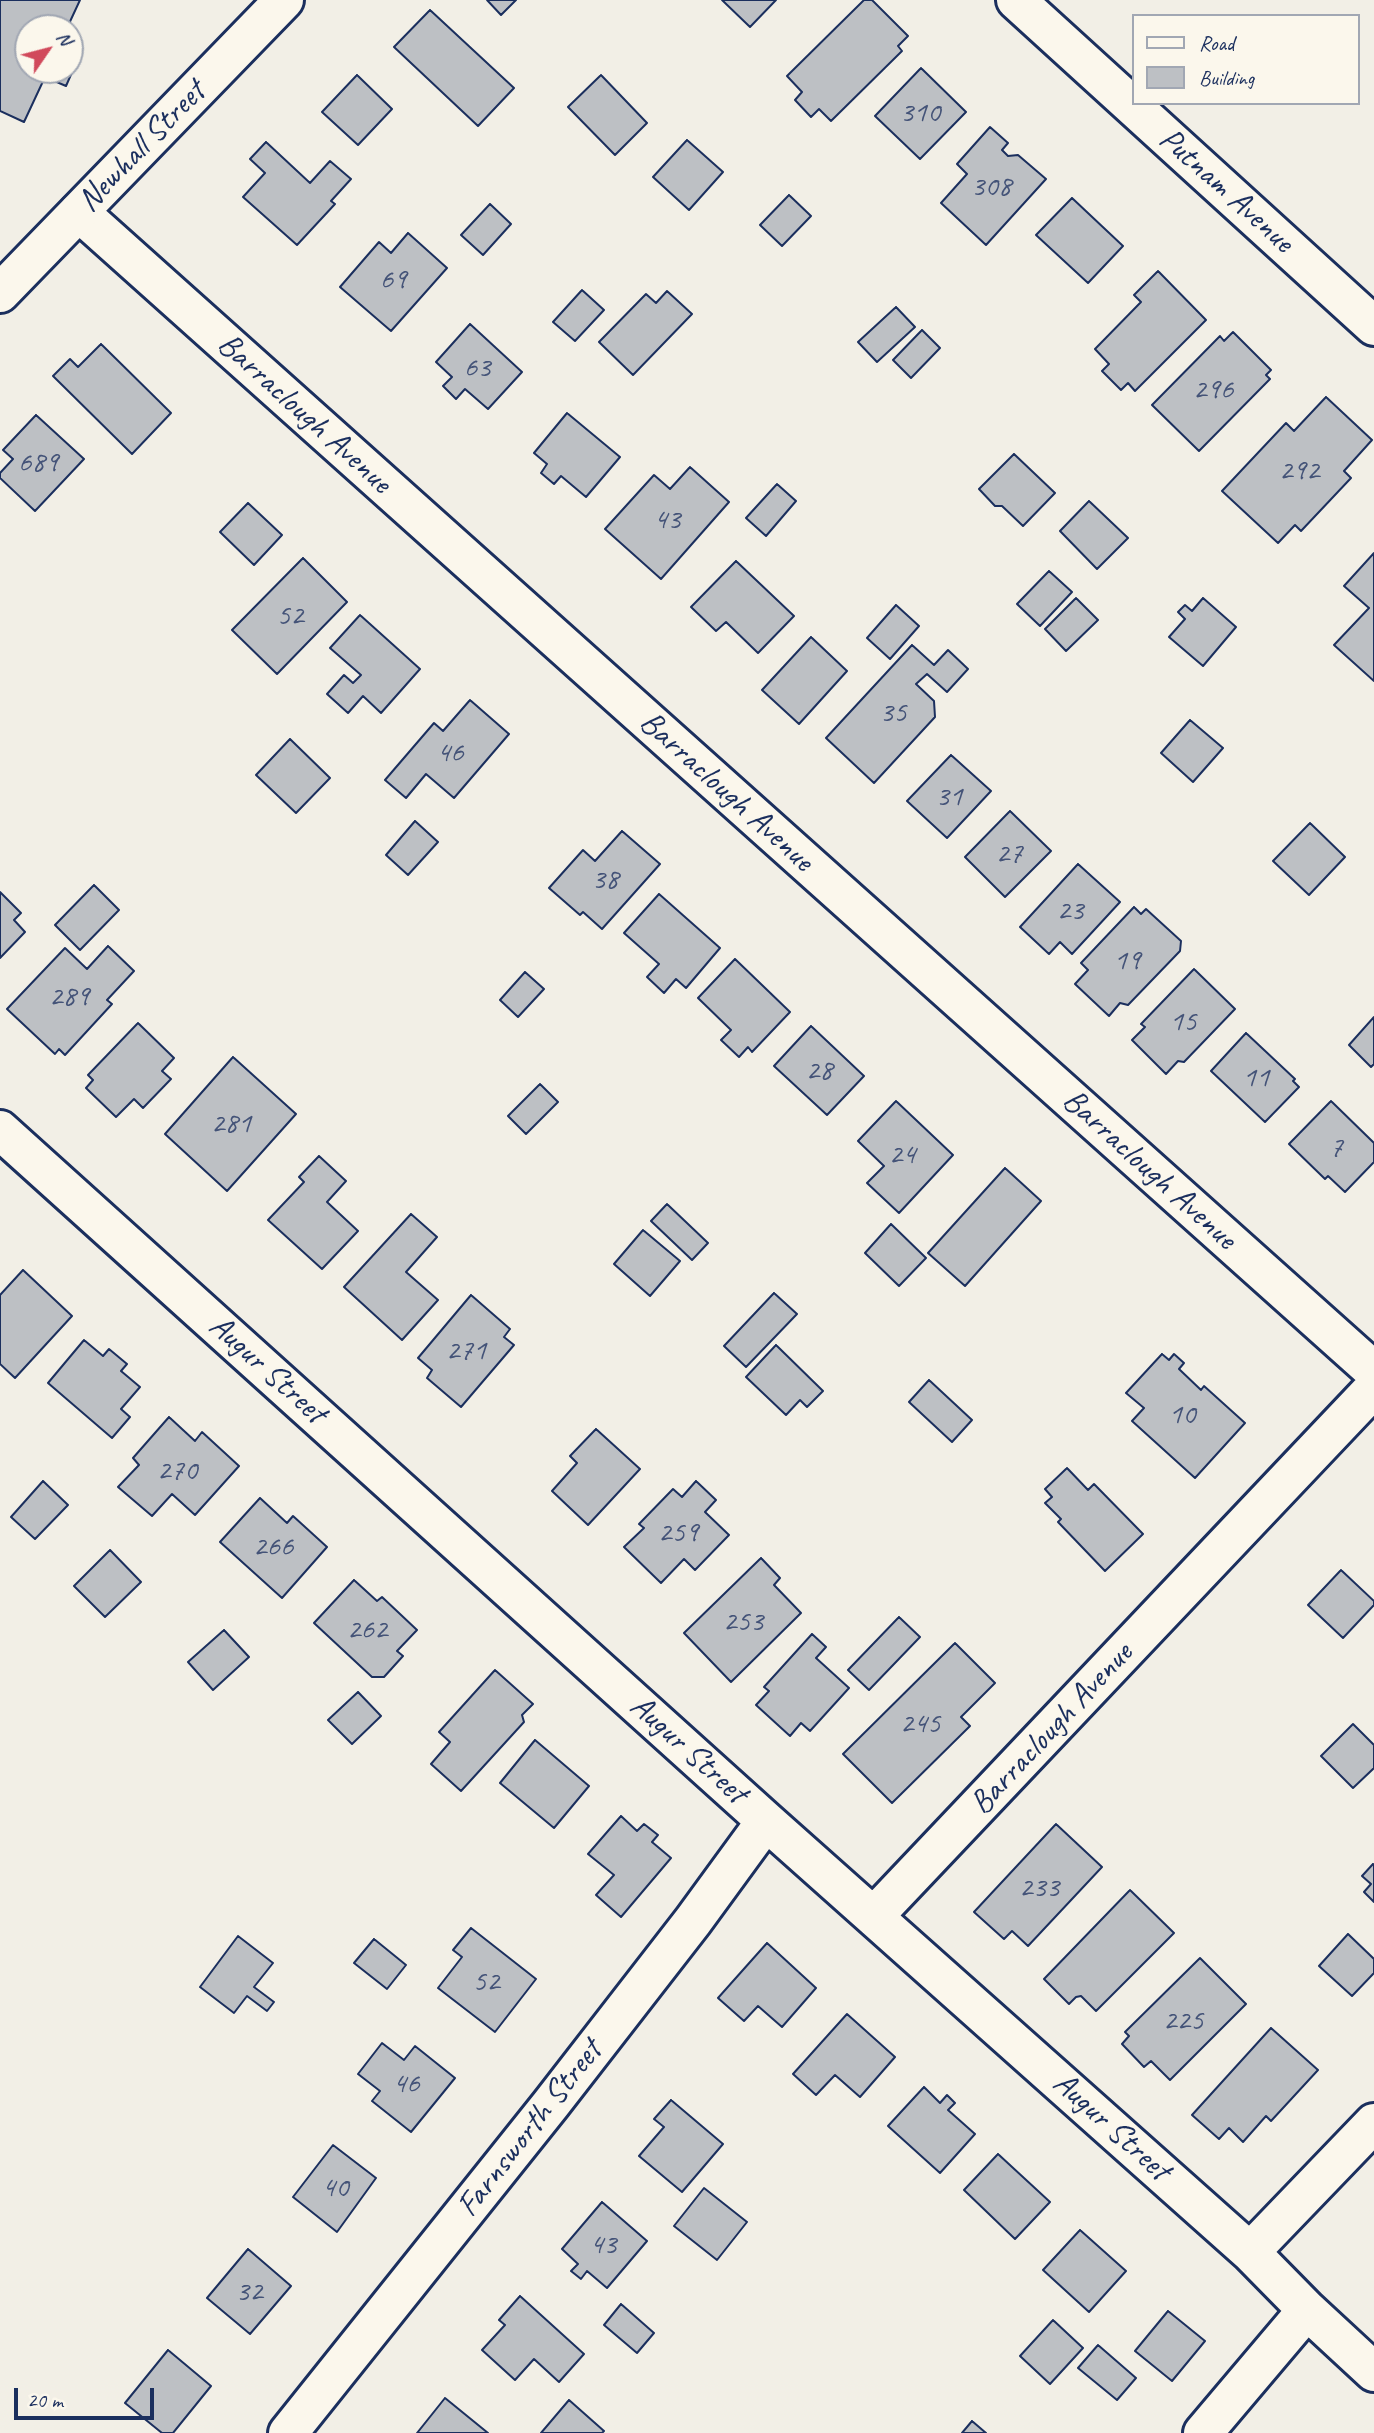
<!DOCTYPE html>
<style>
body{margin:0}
#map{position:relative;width:1374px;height:2433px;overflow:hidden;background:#f2efe6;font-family:Caveat,sans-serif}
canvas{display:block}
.legend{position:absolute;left:1132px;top:14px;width:228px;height:91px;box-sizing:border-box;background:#fbf7ec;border:2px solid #a1a7b3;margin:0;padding:9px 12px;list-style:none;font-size:21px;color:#1b2f5e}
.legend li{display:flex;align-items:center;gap:14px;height:35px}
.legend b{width:35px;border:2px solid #a1a7b3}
.north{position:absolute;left:14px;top:14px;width:70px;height:70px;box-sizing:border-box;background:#fbf7ec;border:2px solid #a1a7b3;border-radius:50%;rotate:55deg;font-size:19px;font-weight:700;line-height:28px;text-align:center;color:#1b2f5e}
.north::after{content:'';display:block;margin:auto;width:24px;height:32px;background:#d1495b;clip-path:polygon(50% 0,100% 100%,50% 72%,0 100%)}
.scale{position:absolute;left:14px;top:2388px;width:140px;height:32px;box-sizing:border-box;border:4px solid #1b2f5e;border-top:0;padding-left:9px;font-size:21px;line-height:24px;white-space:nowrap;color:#1b2f5e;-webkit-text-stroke:5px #fbf7ec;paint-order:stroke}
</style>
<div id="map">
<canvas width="1374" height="2433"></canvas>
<ul class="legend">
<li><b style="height:9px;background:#fbf7ec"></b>Road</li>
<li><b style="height:19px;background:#bdc0c4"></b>Building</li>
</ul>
<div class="north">N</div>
<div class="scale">20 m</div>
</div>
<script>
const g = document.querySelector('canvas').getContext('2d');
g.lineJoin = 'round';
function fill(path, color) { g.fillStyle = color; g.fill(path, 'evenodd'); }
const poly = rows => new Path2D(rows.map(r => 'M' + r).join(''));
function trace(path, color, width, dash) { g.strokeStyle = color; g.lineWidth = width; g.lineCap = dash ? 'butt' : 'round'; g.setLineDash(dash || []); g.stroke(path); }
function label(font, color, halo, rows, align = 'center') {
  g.font = font + ' Caveat,sans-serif'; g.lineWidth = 6; g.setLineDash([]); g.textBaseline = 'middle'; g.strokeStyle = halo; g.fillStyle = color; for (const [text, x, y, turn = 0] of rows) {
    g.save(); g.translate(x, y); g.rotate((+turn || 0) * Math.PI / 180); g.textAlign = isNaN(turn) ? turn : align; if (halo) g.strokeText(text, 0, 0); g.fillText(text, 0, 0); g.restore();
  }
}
const building = poly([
 [0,0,80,0,67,28,28,28,28,70,70,70,70,49,80,54,66,86,45,77,24,122,0,111,0,0],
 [487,0,516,0,501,15,487,0],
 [722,0,776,0,750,27,722,0],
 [864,0,872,0,908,36,898,46,902,51,831,121,819,109,811,117,795,100,802,92,787,76,864,0],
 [430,10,514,88,478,126,394,47,430,10],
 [921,68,966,112,920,159,875,116,921,68],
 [357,75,392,109,358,145,322,112,357,75],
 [601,75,647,123,615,155,568,107,601,75],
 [990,127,1008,143,1002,150,1008,156,1018,155,1046,179,986,245,941,203,967,174,957,164,990,127],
 [687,140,723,172,689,210,653,177,687,140],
 [266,142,310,183,330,161,351,179,331,201,335,204,297,245,243,197,265,173,250,159,266,142],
 [789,195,811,216,782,246,760,225,789,195],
 [1072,198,1123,246,1088,283,1036,235,1072,198],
 [490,204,511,224,483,255,461,235,490,204],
 [408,233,447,268,391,331,340,287,379,242,391,253,408,233],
 [1158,271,1206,320,1135,391,1128,383,1121,390,1102,371,1109,364,1095,349,1141,302,1134,295,1158,271],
 [582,290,604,310,575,341,553,322,582,290],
 [667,291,692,314,633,375,599,342,646,294,656,303,667,291],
 [896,307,915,327,877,362,858,342,896,307],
 [470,324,522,372,488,409,465,389,456,399,443,386,452,377,436,362,470,324],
 [922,330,940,348,911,378,893,360,922,330],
 [1233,332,1271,370,1266,375,1270,379,1199,451,1152,405,1220,336,1224,341,1233,332],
 [101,344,171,413,132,454,53,376,70,359,78,367,101,344],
 [1326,397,1372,440,1344,471,1351,478,1301,531,1295,525,1278,543,1222,491,1286,423,1294,431,1326,397],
 [567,413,620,457,586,497,561,476,554,484,541,473,547,464,534,453,567,413],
 [36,415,84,459,35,511,0,478,0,473,13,459,3,450,36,415],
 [1014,454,1055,493,1023,526,1002,506,995,506,979,489,1014,454],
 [690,467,729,502,661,579,605,529,654,475,670,489,690,467],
 [777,484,796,501,766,536,746,518,777,484],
 [1089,501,1128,538,1097,569,1060,531,1089,501],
 [248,503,282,535,254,565,220,532,248,503],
 [1374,553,1374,681,1334,645,1369,608,1344,586,1374,553],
 [303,558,347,602,277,674,232,630,303,558],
 [736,561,794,616,758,653,726,622,716,631,691,607,736,561],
 [1049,571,1072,592,1040,626,1017,604,1049,571],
 [1076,598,1098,620,1066,651,1045,629,1076,598],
 [1203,598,1236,627,1203,666,1169,637,1185,619,1178,612,1185,605,1192,611,1203,598],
 [896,605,919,626,890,659,867,638,896,605],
 [360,615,420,669,381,713,363,696,348,713,327,694,344,675,353,683,361,675,330,648,360,615],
 [811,637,847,671,799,724,762,690,811,637],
 [912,645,934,665,948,650,968,669,947,692,927,674,916,684,934,701,935,717,874,783,826,738,912,645],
 [470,700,509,734,454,798,426,774,406,798,385,780,434,723,443,731,470,700],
 [1190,720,1223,748,1193,782,1161,753,1190,720],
 [290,739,330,778,296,813,256,775,290,739],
 [951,755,991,791,947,838,907,801,951,755],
 [1010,811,1051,851,1005,897,965,857,1010,811],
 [415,821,438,842,408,875,386,855,415,821],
 [1310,823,1345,857,1309,895,1273,861,1310,823],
 [622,831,660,864,602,929,583,912,580,915,549,888,583,850,595,861,622,831],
 [1078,864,1120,902,1072,954,1060,942,1049,954,1020,927,1078,864],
 [94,885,119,910,80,950,55,925,94,885],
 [0,892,21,913,14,920,25,932,0,958,0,892],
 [659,894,720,948,686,988,676,979,664,993,647,977,659,964,624,933,659,894],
 [1134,907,1141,914,1146,909,1181,941,1180,951,1128,1005,1120,1003,1109,1016,1075,984,1088,970,1081,963,1134,907],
 [108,946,134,971,107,1000,112,1004,65,1055,59,1049,55,1054,7,1009,65,948,87,969,108,946],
 [735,959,790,1012,752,1052,748,1047,739,1057,721,1040,731,1030,698,998,735,959],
 [1194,969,1235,1009,1184,1062,1178,1061,1166,1074,1132,1040,1145,1027,1141,1024,1194,969],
 [525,972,544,989,518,1017,500,1000,525,972],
 [1374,1017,1374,1064,1371,1067,1349,1045,1374,1017],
 [138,1023,174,1058,162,1071,171,1079,143,1108,134,1099,116,1117,86,1088,93,1080,88,1075,138,1023],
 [811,1026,864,1076,827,1115,774,1066,811,1026],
 [1246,1033,1295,1079,1293,1081,1299,1087,1265,1122,1211,1071,1246,1033],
 [233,1057,296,1114,227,1191,165,1134,233,1057],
 [540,1084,558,1102,526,1134,508,1116,540,1084],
 [896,1101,953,1155,899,1213,867,1183,884,1166,858,1141,896,1101],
 [1331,1101,1374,1143,1374,1162,1345,1192,1328,1176,1325,1179,1289,1144,1331,1101],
 [319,1156,346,1181,327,1202,358,1231,322,1269,268,1220,304,1182,299,1177,319,1156],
 [1005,1168,1041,1201,965,1286,928,1253,1005,1168],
 [667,1204,708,1243,692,1260,651,1221,667,1204],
 [411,1214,437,1237,406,1272,438,1300,402,1340,344,1287,411,1214],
 [891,1224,926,1258,899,1286,865,1253,891,1224],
 [643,1230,680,1261,650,1296,614,1264,643,1230],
 [23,1270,72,1316,15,1378,0,1364,0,1295,23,1270],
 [774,1293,797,1314,746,1367,724,1346,774,1293],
 [471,1295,510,1329,504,1337,514,1345,461,1407,427,1378,432,1370,418,1358,471,1295],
 [84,1340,103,1356,109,1349,127,1364,121,1371,140,1387,121,1409,130,1417,112,1438,48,1383,84,1340],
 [776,1345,823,1391,807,1407,800,1400,786,1415,746,1377,776,1345],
 [1162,1354,1169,1360,1174,1354,1184,1363,1179,1369,1201,1390,1204,1386,1245,1423,1195,1478,1132,1421,1144,1408,1126,1393,1162,1354],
 [929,1380,972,1420,952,1442,909,1402,929,1380],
 [169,1417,195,1441,202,1432,239,1466,195,1515,172,1494,152,1516,118,1487,139,1465,133,1458,169,1417],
 [596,1429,640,1469,588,1525,552,1491,577,1463,570,1456,596,1429],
 [1067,1468,1088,1490,1094,1484,1143,1534,1105,1571,1058,1522,1061,1519,1045,1503,1052,1497,1045,1489,1067,1468],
 [43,1481,68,1505,35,1539,11,1517,43,1481],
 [696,1481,716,1500,705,1512,729,1535,695,1570,684,1559,661,1583,624,1547,644,1528,639,1524,673,1489,682,1497,696,1481],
 [260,1498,287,1523,293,1516,327,1547,282,1598,220,1542,260,1498],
 [110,1550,141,1582,105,1617,74,1586,110,1550],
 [761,1558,780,1578,774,1585,801,1613,731,1682,684,1633,761,1558],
 [1341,1570,1374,1601,1374,1605,1343,1638,1308,1605,1341,1570],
 [354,1580,377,1601,382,1597,417,1630,397,1651,403,1656,384,1677,372,1677,314,1623,354,1580],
 [899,1617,920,1637,869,1690,848,1670,899,1617],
 [224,1630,249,1657,213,1690,188,1662,224,1630],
 [812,1634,826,1647,816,1658,849,1688,810,1731,801,1723,790,1736,756,1705,769,1691,764,1687,812,1634],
 [955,1643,995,1683,961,1717,970,1726,892,1803,843,1754,955,1643],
 [495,1670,533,1704,522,1715,524,1722,461,1791,431,1764,450,1742,439,1732,495,1670],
 [358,1692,381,1716,352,1744,328,1720,358,1692],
 [1353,1724,1374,1745,1374,1768,1353,1788,1321,1756,1353,1724],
 [535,1740,589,1786,554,1828,500,1783,535,1740],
 [621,1816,637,1831,644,1824,658,1835,652,1842,671,1858,621,1917,596,1895,614,1875,588,1854,621,1816],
 [1056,1824,1102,1867,1028,1946,1012,1931,1004,1939,974,1912,1056,1824],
 [1373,1864,1374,1865,1374,1902,1364,1892,1371,1884,1362,1876,1373,1864],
 [1130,1890,1174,1933,1096,2011,1081,1996,1076,1997,1069,2004,1044,1979,1130,1890],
 [471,1928,536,1979,495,2032,438,1988,462,1957,453,1950,471,1928],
 [1348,1934,1374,1959,1374,1973,1352,1996,1319,1966,1348,1934],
 [238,1936,273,1963,254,1987,274,2002,267,2011,247,1996,234,2013,200,1987,238,1936],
 [374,1939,406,1965,387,1989,354,1963,374,1939],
 [767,1943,816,1988,782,2027,758,2006,744,2021,718,1998,767,1943],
 [1200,1958,1246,2004,1170,2080,1151,2061,1144,2067,1122,2044,1129,2036,1125,2032,1200,1958],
 [847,2014,895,2057,860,2097,835,2075,816,2095,793,2074,847,2014],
 [1271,2028,1318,2070,1271,2121,1266,2116,1243,2142,1229,2128,1219,2139,1192,2115,1271,2028],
 [382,2043,404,2060,415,2046,455,2078,411,2132,372,2101,380,2091,358,2074,382,2043],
 [924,2087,940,2103,947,2095,955,2103,948,2110,975,2134,940,2173,888,2126,924,2087],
 [671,2100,723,2144,682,2192,639,2156,664,2127,654,2119,671,2100],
 [333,2145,376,2178,337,2232,293,2197,333,2145],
 [998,2154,1050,2202,1015,2239,964,2190,998,2154],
 [704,2188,747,2222,717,2260,674,2226,704,2188],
 [602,2202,647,2241,607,2288,587,2271,581,2279,571,2271,578,2264,562,2249,602,2202],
 [1080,2230,1126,2271,1089,2312,1043,2270,1080,2230],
 [248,2249,291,2286,250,2334,207,2298,248,2249],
 [520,2296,584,2354,559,2382,534,2359,515,2380,482,2350,505,2325,499,2320,520,2296],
 [621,2304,654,2333,637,2353,604,2325,621,2304],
 [1168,2311,1205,2341,1172,2381,1135,2351,1168,2311],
 [1053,2320,1083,2348,1050,2384,1020,2356,1053,2320],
 [1098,2345,1136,2378,1117,2400,1078,2368,1098,2345],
 [168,2350,211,2386,173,2433,162,2433,125,2403,168,2350],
 [445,2398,488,2433,417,2433,445,2398],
 [569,2400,604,2431,602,2433,541,2433,569,2400],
 [972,2421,986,2433,962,2433,972,2421]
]);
const street = poly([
 [79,212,1374,1371],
 [0,1130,766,1821,1250,2252,1307,2310,1374,2372],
 [874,1916,1374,1388],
 [1250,2252,1374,2123],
 [288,2433,551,2104,693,1921,766,1821],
 [1203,2433,1307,2310]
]);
const secondary = poly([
 [1016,0,1374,326],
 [0,293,284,0]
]);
const numberNames = [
 ["310",920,113],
 ["308",991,187],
 ["69",393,280],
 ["63",477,368],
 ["296",1213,390],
 ["689",38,463],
 ["292",1299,471],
 ["43",667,520],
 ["52",290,616],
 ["35",893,713],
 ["46",450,753],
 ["31",949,797],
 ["27",1009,854],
 ["38",605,880],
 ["23",1070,911],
 ["19",1127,961],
 ["289",69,997],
 ["15",1183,1022],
 ["28",819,1071],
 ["11",1256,1078],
 ["281",231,1124],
 ["7",1336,1148],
 ["24",902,1155],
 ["271",466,1351],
 ["10",1182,1415],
 ["270",177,1471],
 ["259",678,1533],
 ["266",273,1547],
 ["253",743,1622],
 ["262",367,1630],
 ["245",920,1724],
 ["233",1039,1888],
 ["52",486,1982],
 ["225",1183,2021],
 ["46",406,2084],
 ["40",335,2188],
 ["43",603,2245],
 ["32",249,2292]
];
const streetNames = [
 ["Newhall Street",142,147,-46],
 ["Putnam Avenue",1226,191,42],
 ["Barraclough Avenue",304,414,42],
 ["Barraclough Avenue",726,792,42],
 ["Barraclough Avenue",1149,1170,42],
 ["Augur Street",267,1370,42],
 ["Barraclough Avenue",1052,1729,-47],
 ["Augur Street",688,1750,42],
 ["Augur Street",1111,2127,42],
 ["Farnsworth Street",530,2129,-52]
];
fill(building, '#bdc0c4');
trace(building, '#1b2f5e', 2);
trace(street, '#1b2f5e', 44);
trace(secondary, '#1b2f5e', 44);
trace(street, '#fbf7ec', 38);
trace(secondary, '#fbf7ec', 38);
label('30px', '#445378', null, numberNames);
label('33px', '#1b2f5e', '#fbf7ec', streetNames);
</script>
